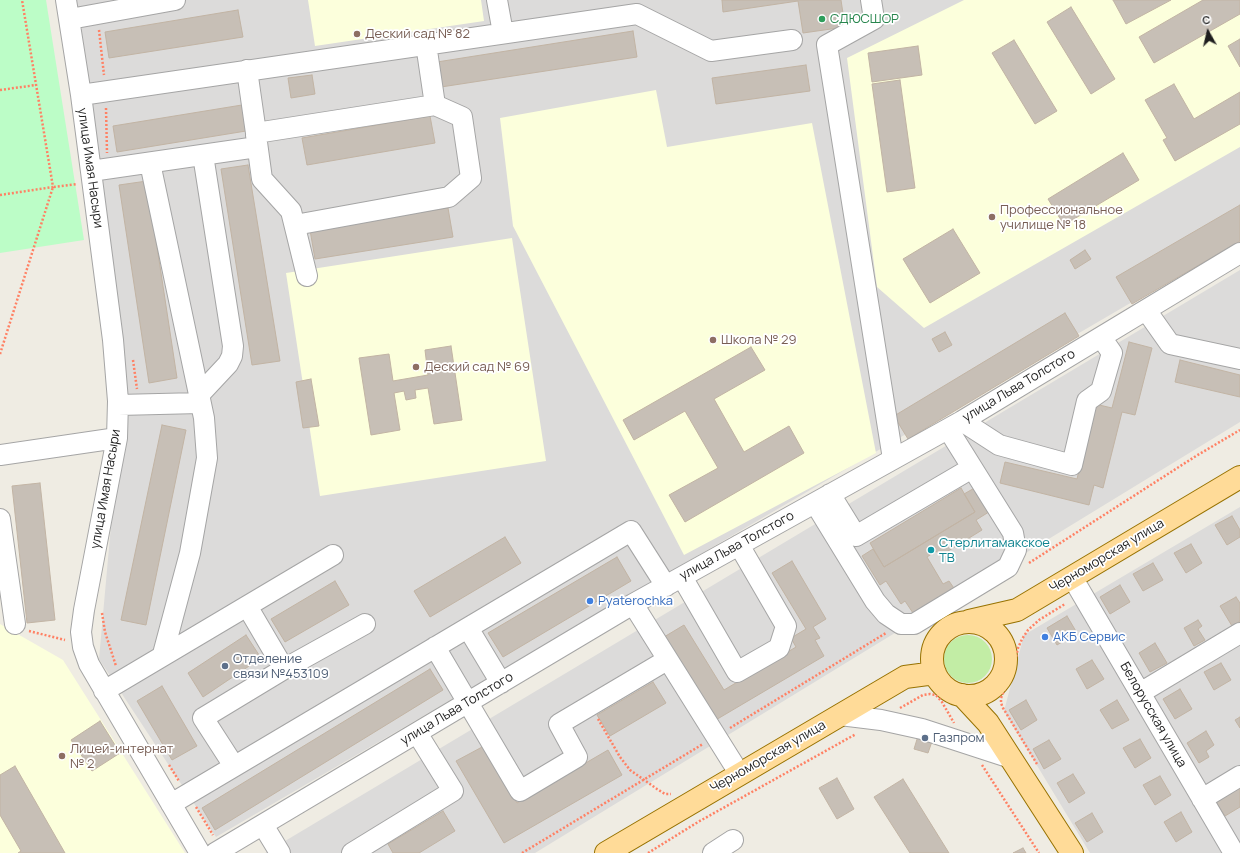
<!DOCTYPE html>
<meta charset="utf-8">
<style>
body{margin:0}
#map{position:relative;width:1240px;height:853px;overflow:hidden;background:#efece3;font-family:Manrope,sans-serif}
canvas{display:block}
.north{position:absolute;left:1188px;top:12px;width:40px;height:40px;-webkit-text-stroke:3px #fff;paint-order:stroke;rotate:352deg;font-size:11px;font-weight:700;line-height:16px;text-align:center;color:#1e1e1e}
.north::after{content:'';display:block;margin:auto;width:14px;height:18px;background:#1e1e1e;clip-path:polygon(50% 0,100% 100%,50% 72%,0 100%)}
</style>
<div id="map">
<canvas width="1240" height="853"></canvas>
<div class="north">С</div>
</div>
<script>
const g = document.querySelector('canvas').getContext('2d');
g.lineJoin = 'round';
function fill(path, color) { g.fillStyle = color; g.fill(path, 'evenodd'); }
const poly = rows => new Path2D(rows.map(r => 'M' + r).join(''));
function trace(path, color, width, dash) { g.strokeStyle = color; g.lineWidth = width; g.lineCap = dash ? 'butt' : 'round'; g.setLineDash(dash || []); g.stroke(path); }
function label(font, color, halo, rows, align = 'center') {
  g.font = font + ' Manrope,sans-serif'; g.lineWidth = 3.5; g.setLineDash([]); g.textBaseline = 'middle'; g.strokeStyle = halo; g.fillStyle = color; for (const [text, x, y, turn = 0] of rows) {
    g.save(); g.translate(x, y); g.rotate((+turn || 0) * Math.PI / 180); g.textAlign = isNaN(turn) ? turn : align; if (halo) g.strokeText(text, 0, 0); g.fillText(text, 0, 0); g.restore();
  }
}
const residential = poly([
 [73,0,1240,0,1240,239,216,837,99,659,115,481,126,429],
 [1240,270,1240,422,535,853,265,853],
 [1240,507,1240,853,1090,853,1004,711,1024,635]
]);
const education = poly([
 [308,0,481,0,484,21,315,46],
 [964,0,1240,0,1240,147,924,328,877,287,847,58],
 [656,90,667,147,812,123,876,453,684,555,513,226,500,118],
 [512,238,546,461,320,496,286,273],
 [0,624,63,660,185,853,0,853]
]);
const grass = poly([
 '944 659a24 24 0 1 1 48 0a24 24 0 1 1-48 0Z'
]);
const park = poly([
 [0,0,46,0,84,240,0,253]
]);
const building = poly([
 [722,0,841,0,845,27,803,33,798,1,723,12,722,0],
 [1113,0,1171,0,1126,24,1113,0],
 [1203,0,1240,0,1240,14,1154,63,1139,37,1203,0],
 [1071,7,1115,79,1091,94,1047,22,1071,7],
 [238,10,243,37,109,58,105,32,238,10],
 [633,31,637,57,441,87,437,62,633,31],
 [1240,39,1240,67,1228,46,1240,39],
 [1014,40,1057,111,1035,124,992,53,1014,40],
 [918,46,922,75,872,82,868,53,918,46],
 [806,65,810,91,716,104,712,78,806,65],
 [312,75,315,94,291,98,288,78,312,75],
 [900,80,915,188,887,192,872,84,900,80],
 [1174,84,1194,119,1240,92,1240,124,1175,161,1163,140,1167,138,1145,100,1174,84],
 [242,105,246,131,117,152,113,126,242,105],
 [430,116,435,143,307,165,302,138,430,116],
 [1123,153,1139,180,1064,225,1048,199,1123,153],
 [248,165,280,361,252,365,221,169,248,165],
 [147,181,177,378,149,383,119,185,147,181],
 [1240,205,1240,241,1132,304,1116,277,1240,205],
 [448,208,453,237,315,259,310,230,448,208],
 [953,229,980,273,930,303,903,259,953,229],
 [1085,250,1091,259,1075,269,1070,260,1085,250],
 [1065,313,1079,336,908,439,894,416,1065,313],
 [945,332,952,345,939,352,932,339,945,332],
 [1129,342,1152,348,1135,415,1122,412,1103,488,1094,485,1089,505,1000,483,1005,462,1077,479,1095,404,1112,408,1129,342],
 [451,346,462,420,434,424,428,388,415,390,416,398,406,400,404,391,394,393,400,430,371,435,359,358,389,354,393,381,428,375,425,350,451,346],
 [751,347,765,370,714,399,744,452,789,426,804,453,685,522,669,495,718,468,685,411,634,440,623,420,751,347],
 [1180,360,1240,375,1240,397,1175,382,1180,360],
 [311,379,319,426,303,428,296,382,311,379],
 [162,425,186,430,146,625,121,620,162,425],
 [40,483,55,620,27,623,12,486,40,483],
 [978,486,992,510,976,520,982,530,940,556,936,551,927,557,943,584,949,581,958,594,913,613,905,601,901,604,886,581,880,585,862,556,873,549,884,567,975,512,964,494,978,486],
 [961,488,975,512,884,567,870,543,961,488],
 [1232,516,1240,530,1240,537,1227,545,1215,525,1232,516],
 [505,537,521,563,430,617,414,591,505,537],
 [1191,544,1202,563,1186,573,1174,553,1191,544],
 [617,557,631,581,503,657,488,633,617,557],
 [792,561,826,619,813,627,820,638,815,640,824,656,714,721,664,637,684,625,724,690,796,647,791,638,806,629,772,573,792,561],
 [1153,563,1163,580,1143,591,1133,574,1153,563],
 [335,581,349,605,285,642,271,619,335,581],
 [1120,585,1130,602,1110,614,1100,597,1120,585],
 [1236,597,1240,603,1240,621,1232,626,1220,606,1236,597],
 [1067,616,1077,633,1057,645,1047,628,1067,616],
 [1198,620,1202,626,1198,629,1205,640,1194,646,1184,628,1198,620],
 [246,635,261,658,203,697,188,673,246,635],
 [1155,643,1167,663,1150,672,1139,653,1155,643],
 [1092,660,1104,679,1087,689,1076,669,1092,660],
 [1221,663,1231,680,1214,690,1204,672,1221,663],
 [430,669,443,690,215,830,202,808,430,669],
 [653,682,666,703,610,736,597,715,653,682],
 [162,686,197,746,172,760,137,701,162,686],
 [1180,689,1192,709,1175,719,1163,699,1180,689],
 [1026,700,1037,720,1021,730,1009,710,1026,700],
 [1117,700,1129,720,1112,729,1100,710,1117,700],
 [1240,717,1240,728,1235,720,1240,717],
 [100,721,120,753,92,771,71,740,100,721],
 [922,723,937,727,928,753,914,749,922,723],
 [1206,731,1214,745,1206,751,1209,757,1199,763,1187,743,1206,731],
 [1140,739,1151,758,1135,768,1123,748,1140,739],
 [1049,740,1061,759,1044,769,1033,749,1049,740],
 [484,746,517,803,608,750,622,775,504,843,456,761,484,746],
 [15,766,65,853,18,853,21,851,0,815,0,775,15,766],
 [1073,774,1085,793,1069,803,1057,783,1073,774],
 [1160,776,1171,795,1155,805,1143,785,1160,776],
 [837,778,854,809,837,819,819,788,837,778],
 [903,779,949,853,910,853,874,797,903,779],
 [1240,788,1240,807,1225,816,1216,802,1240,788],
 [443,811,455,831,419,853,393,853,388,844,443,811],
 [1181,812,1192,832,1176,842,1164,822,1181,812],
 [1092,813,1103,832,1087,842,1075,823,1092,813],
 [1023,848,1026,853,1013,853,1023,848]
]);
const path = poly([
 [99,30,104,75],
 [0,90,36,85],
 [106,108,107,153],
 [0,195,53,187,22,0],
 [0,354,53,187,77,184],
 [133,360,137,389],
 [1029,563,1196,456,1240,430],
 [102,613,105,632,116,666],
 [29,631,65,640],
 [900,708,923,695,930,694,936,695,942,702,954,723],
 [598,719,620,757,630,770,657,789,665,794,671,794],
 [730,728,886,633],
 [1037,764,1003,708,1001,703,1001,698,1014,666,1018,648,1022,639,1028,630,1039,620,1065,604],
 [169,765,179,781],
 [982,765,1039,853],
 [196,807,213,835],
 [522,853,703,744],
 [648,853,698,822,856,734]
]);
const minor = poly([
 [66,0,81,95,113,340,118,401,117,438,84,610,81,632,83,647,89,664,200,853],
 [497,0,503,33],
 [871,0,874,19,827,45,893,459],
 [70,19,175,0],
 [247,70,256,133,435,105,426,44],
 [81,95,637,14,711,51,792,40],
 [256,135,262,179,291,211,307,276],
 [150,163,204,418,207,458,190,553,163,654],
 [91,171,257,147],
 [295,225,449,197,471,178,462,117,435,105],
 [1146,310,1170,344,1240,359],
 [199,395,228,364,232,356,233,346,203,155],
 [118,405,200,403],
 [962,421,999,445,1072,465,1087,401,1101,391,1112,353,1101,337],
 [0,455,117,438],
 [830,494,856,536,972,468],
 [815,503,875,601,886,614,901,624,914,624,1008,567,1016,550,1013,533,948,429],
 [0,519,15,624],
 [682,577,737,672,779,648,786,626,739,545],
 [1072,577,1234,853],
 [633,604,739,773],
 [247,606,284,669],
 [468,628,501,683],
 [435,647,520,791,577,757,559,724,667,660],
 [104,691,333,555],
 [1140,693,1240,633],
 [840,715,881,720,922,729,1011,758],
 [234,766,203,718,284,669,365,624],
 [1202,799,1240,776],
 [171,804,631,531,666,586],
 [263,825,280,853],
 [215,853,633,604,962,421,1240,253],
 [352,853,453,791,417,733],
 [713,853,733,840]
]);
const major = poly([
 [969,621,1017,610,1240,477],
 '932 659a37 37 0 1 1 74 0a37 37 0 1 1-74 0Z',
 [962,695,988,723,1072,853],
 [606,853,905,677,935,673]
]);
const markers = [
 [822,19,4,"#2e9e5b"],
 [357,34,4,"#8d6e63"],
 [992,217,4,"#8d6e63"],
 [713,340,4,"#8d6e63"],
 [416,367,4,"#8d6e63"],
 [931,550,4,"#0f9aa8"],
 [590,601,4,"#3f7fe0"],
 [1045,637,4,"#3f7fe0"],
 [225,666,4,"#5c6f8a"],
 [925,738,4,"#5c6f8a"],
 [62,756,4,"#8d6e63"]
];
const leisureNames = [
 ["СДЮСШОР",830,19]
];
const educationNames = [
 ["Деский сад № 82",365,34],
 ["Профессиональное",1000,210],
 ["училище № 18",1000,225],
 ["Школа № 29",721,340],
 ["Деский сад № 69",424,367],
 ["Лицей-интернат",70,749],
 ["№ 2",70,764]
];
const streetNames = [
 ["улица Имая Насыри",90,168,82],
 ["улица Льва Толстого",1019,386,-31],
 ["улица Имая Насыри",106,489,-80],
 ["улица Льва Толстого",737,546,-29],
 ["Черноморская улица",1107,556,-31],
 ["улица Льва Толстого",457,709,-31],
 ["Белорусская улица",1153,715,60],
 ["Черноморская улица",768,757,-30]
];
const cultureNames = [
 ["Стерлитамакское",939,543],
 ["ТВ",939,558]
];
const shopNames = [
 ["Pyaterochka",598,601],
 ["АКБ Сервис",1053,637]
];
const serviceNames = [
 ["Отделение",233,659],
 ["связи №453109",233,674],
 ["Газпром",933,738]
];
fill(residential, '#dcdbda');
fill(education, '#fcffdc');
fill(grass, '#c2eda5');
fill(park, '#bcfdc7');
fill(building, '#c7bfb6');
trace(building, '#c2b4a4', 1);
trace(minor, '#a5a5a5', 22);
trace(major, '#977200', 24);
trace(path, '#ff8164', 2.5, [2, 2]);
trace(minor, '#fff', 20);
trace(major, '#ffdb98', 22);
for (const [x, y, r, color] of markers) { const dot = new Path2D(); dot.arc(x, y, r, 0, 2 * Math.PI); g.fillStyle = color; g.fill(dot); trace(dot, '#fff', 1.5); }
label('13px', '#27864d', '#fff', leisureNames, 'left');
label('13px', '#785e54', '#fff', educationNames, 'left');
label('13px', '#1e1e1e', '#fff', streetNames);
label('13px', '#0d838f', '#fff', cultureNames, 'left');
label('13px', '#366cbe', '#fff', shopNames, 'left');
label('13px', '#4e5e75', '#fff', serviceNames, 'left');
</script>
